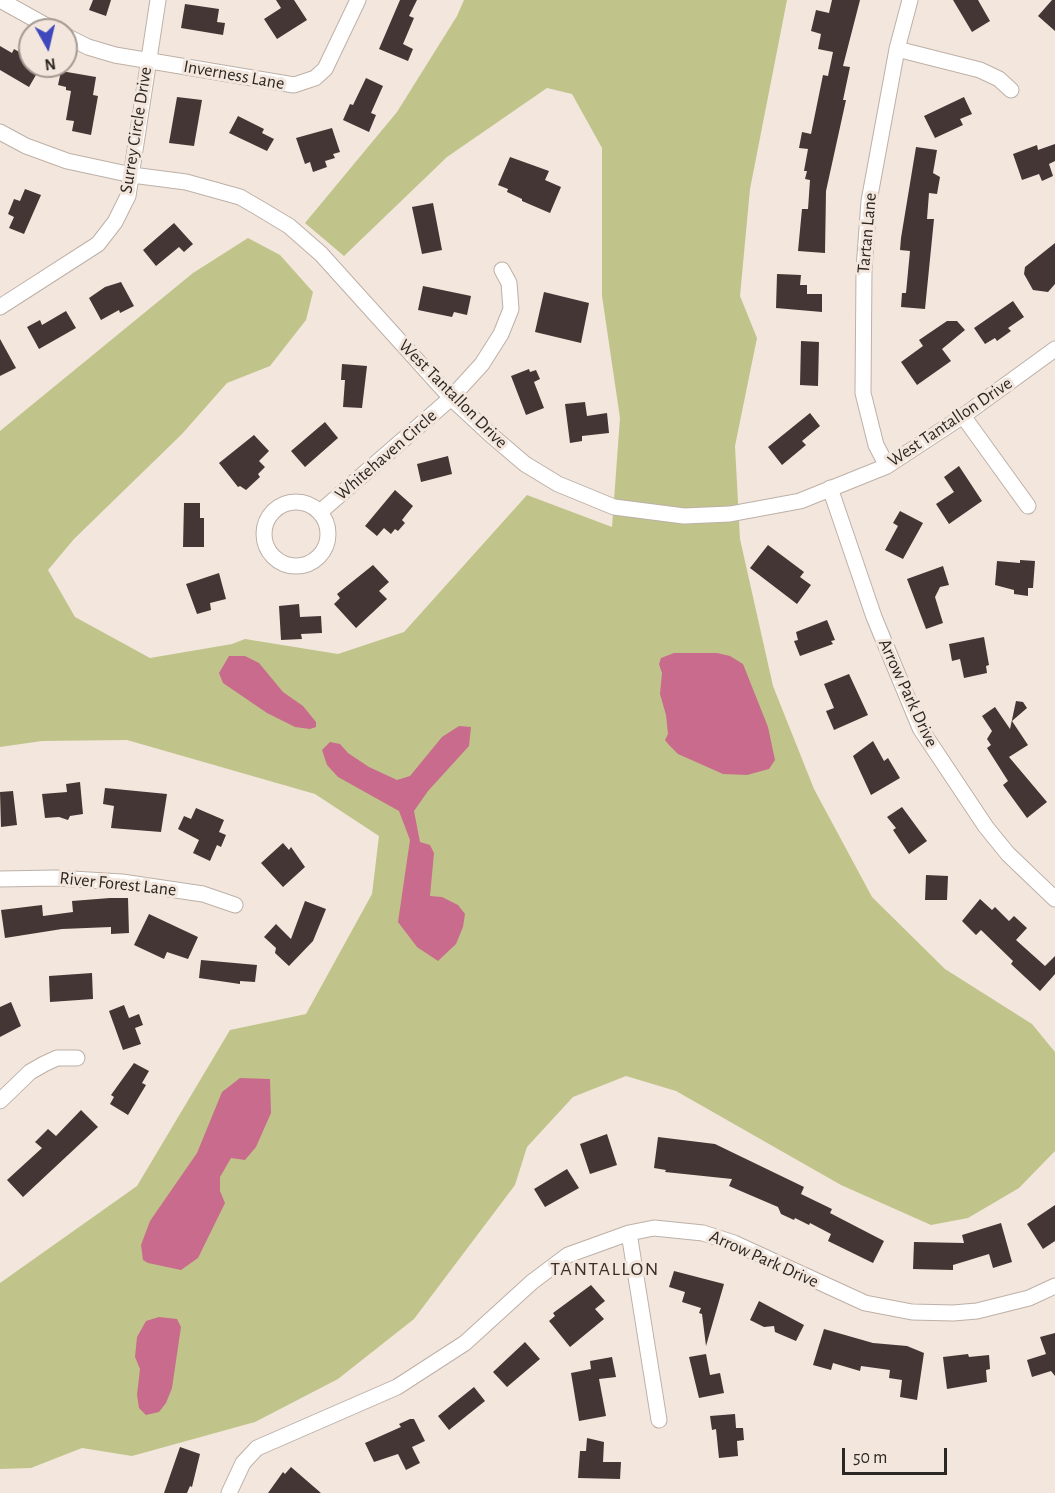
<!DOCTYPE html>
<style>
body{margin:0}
#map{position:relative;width:1055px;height:1493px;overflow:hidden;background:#f3e6dd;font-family:"Alegreya Sans",sans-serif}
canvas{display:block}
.north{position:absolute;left:18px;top:18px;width:60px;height:60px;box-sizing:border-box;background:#f3e6dd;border:2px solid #a39a93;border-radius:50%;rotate:172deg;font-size:16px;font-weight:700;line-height:24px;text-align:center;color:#2c2723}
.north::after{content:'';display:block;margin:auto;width:21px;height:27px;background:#3f47bc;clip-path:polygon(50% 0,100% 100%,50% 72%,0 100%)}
.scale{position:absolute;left:842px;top:1448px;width:105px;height:27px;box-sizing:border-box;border:3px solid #2c2723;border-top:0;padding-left:8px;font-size:18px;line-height:21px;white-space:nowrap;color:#2c2723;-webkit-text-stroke:4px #f3e6dd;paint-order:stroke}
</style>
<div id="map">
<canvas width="1055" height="1493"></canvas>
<div class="north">N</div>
<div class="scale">50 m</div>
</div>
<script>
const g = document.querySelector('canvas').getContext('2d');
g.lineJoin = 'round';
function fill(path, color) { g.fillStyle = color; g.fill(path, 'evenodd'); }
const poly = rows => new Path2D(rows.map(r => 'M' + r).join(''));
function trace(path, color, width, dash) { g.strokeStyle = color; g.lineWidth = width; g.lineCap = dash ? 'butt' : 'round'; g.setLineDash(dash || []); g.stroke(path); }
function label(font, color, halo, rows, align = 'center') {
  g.font = font + ' "Alegreya Sans",sans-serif'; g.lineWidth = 6; g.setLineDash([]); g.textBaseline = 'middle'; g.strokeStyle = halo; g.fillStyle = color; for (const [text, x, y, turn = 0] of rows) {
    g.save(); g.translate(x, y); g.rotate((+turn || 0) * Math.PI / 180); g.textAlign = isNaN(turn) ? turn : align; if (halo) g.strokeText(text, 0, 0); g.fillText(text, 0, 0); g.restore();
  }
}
const green = poly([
 [464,0,787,0,750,189,740,296,757,338,735,446,740,539,773,686,814,789,872,897,945,969,1032,1024,1055,1052,1055,1151,1019,1188,968,1218,931,1225,841,1185,676,1091,626,1076,573,1097,527,1147,515,1185,414,1319,338,1379,255,1422,132,1456,82,1448,31,1468,0,1469,0,1283,137,1186,230,1030,306,1014,372,894,379,836,315,794,127,740,42,741,0,747,0,431,193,273,248,238,280,255,313,292,306,320,270,366,227,383,182,434,74,539,48,570,75,617,150,658,232,644,245,639,338,654,404,632,527,495,612,527,620,418,602,296,602,148,572,94,547,88,447,157,344,256,305,223,397,112,457,16]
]);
const water = poly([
 [674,653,717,653,730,656,743,664,768,727,775,760,769,769,747,775,723,774,678,754,669,745,665,740,668,734,666,715,660,694,662,673,659,664,661,658],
 [229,656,245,656,259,663,283,692,303,706,316,722,316,727,310,729,295,727,267,713,223,683,219,673],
 [459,726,471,727,469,746,428,791,414,811,420,842,430,845,434,853,430,896,442,897,458,905,465,914,463,927,456,944,438,961,417,947,398,922,410,840,399,811,338,777,327,765,322,750,330,742,340,744,348,753,369,767,397,780,410,776,442,737],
 [240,1078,270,1079,271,1113,256,1147,245,1160,231,1158,220,1177,220,1191,225,1203,198,1258,181,1270,148,1263,143,1260,141,1245,150,1221,197,1153,222,1092],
 [159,1317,177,1319,181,1327,172,1388,166,1403,159,1412,146,1415,139,1408,137,1395,140,1369,135,1357,137,1337,146,1321]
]);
const building = poly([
 [93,0,111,0,106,16,89,10],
 [276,0,294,0,307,20,277,39,264,19,281,8],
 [400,0,417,0,409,16,414,18,403,44,413,49,408,61,379,49],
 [832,0,860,0,843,66,850,67,843,100,846,100,826,191,825,253,798,251,802,209,808,209,810,180,805,179,807,171,804,171,808,149,799,148,802,132,811,134,823,75,828,76,833,52,818,49,821,34,811,31,816,10,829,13],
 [953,0,978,0,990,21,972,32],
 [1052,0,1055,0,1055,31,1038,16],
 [185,4,219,9,217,22,225,23,223,35,181,28],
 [0,46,12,53,14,49,30,58,30,66,40,68,29,87,0,70],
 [61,71,96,77,93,95,98,96,91,135,72,131,74,121,66,120,71,91,66,90,66,87,58,85],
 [366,78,383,86,371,113,376,115,369,132,343,120,350,104,353,105],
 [177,97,202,100,194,146,169,143],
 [964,97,972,114,960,119,963,125,935,138,924,116],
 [238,116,264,129,262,133,274,139,267,151,229,133],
 [332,128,340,152,333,154,335,158,325,161,327,167,313,172,310,162,305,164,296,138],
 [1055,144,1055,161,1049,164,1053,176,1042,181,1039,174,1022,180,1013,154,1037,145,1038,150],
 [916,147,937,150,933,173,940,177,937,194,929,193,927,219,934,219,925,309,901,307,902,293,906,293,910,251,900,250,901,238],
 [510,157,549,171,545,180,561,187,550,213,522,201,522,199,507,192,508,189,498,185],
 [25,189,41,195,24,234,9,228,14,217,8,214,14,199,20,201],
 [433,203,442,250,422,254,412,207],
 [174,223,193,244,184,252,179,247,156,266,143,250],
 [1055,243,1055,284,1048,292,1033,290,1024,274,1025,267],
 [777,274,801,275,800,285,807,285,807,294,822,294,822,312,776,308],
 [121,282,134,306,120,313,119,310,101,320,89,298,105,287],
 [423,286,471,296,467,315,454,312,452,317,418,310],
 [544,292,589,303,581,343,535,332],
 [1013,301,1024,317,1008,328,1011,331,997,341,995,338,985,344,974,328],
 [66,311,76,328,39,349,27,327,40,320,42,325],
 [947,321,957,321,965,330,942,349,951,361,917,385,901,362,923,346,919,340],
 [0,339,16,368,0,376],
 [801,341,819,342,818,386,800,385],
 [342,364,367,366,362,408,343,407,345,380,341,380],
 [529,369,530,372,536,370,540,379,534,382,544,408,526,415,511,376],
 [585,402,587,416,607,413,609,433,582,436,582,441,570,443,565,404],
 [810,413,820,426,802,441,806,445,782,465,768,447],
 [325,422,338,438,305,467,291,451],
 [254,435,269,451,259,461,265,467,258,474,260,477,246,490,240,486,238,487,219,463],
 [448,456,452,474,421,482,417,464],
 [959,466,982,501,949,524,936,504,954,492,944,477],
 [395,490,413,506,402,520,405,523,398,531,395,529,391,534,384,528,377,536,365,526],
 [184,503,200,503,200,518,204,518,204,547,183,547],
 [900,511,923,523,903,559,885,550,898,526,893,523],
 [768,545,804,572,800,577,811,585,797,604,750,568],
 [1020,560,1035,561,1033,588,1028,588,1028,596,1014,594,1014,590,995,585,997,561,1020,563],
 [373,565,389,582,379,591,387,599,356,628,334,604,340,598,337,594],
 [943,566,949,585,940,587,935,597,943,623,926,629,907,579],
 [219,573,226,599,210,603,211,610,197,614,186,584],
 [299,604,300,617,321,616,322,633,301,634,302,639,281,640,279,606],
 [827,620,835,640,831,641,833,644,800,656,794,641,798,640,796,632],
 [984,637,989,665,986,666,987,673,964,678,960,659,952,661,949,644],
 [849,674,868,715,834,730,826,711,834,708,824,684],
 [1016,701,1023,702,1027,708,1012,721,1028,745,1009,757,1047,802,1027,818,1003,785,1008,781,987,748,991,745,987,739,992,731,982,716,995,707,1010,729],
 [873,741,884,761,888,758,900,778,871,795,853,756],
 [80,782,83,814,70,816,68,820,59,817,45,818,42,794,67,792,66,784],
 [105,788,167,794,161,832,111,828,114,806,103,804],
 [13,791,17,825,1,827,0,792],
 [902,807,927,841,909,854,893,830,896,828,887,817],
 [196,808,224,820,219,832,226,835,221,847,217,845,210,861,193,853,199,840,178,829,184,816,191,819],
 [283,843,289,850,291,847,305,867,283,887,261,863],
 [926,875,948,876,947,900,925,900],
 [110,898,128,898,129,933,111,934,111,927,62,929,5,938,1,910,42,905,43,916,73,912,72,901],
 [980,899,992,910,995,907,1009,921,1014,916,1027,928,1016,940,1045,966,1055,956,1055,974,1040,991,1011,964,1013,961,981,930,976,935,962,921],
 [305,901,326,909,313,941,289,966,275,953,276,948,264,937,276,924,291,939],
 [149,914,198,937,188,959,167,952,164,959,134,945],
 [201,960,257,965,255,982,240,981,240,984,199,978],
 [92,973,93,999,50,1002,49,976],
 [11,1002,21,1026,0,1037,0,1007],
 [124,1005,129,1018,139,1014,143,1025,135,1028,141,1044,123,1050,109,1011],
 [134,1063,149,1071,142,1083,146,1085,128,1115,110,1104,114,1097,111,1095],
 [81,1110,98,1127,23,1197,7,1180,42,1148,35,1142,48,1129,56,1136],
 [607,1134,617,1165,590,1174,580,1144],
 [658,1137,715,1144,804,1187,801,1194,832,1209,830,1213,884,1241,873,1263,828,1241,831,1234,810,1223,809,1225,795,1218,794,1220,781,1214,778,1207,729,1186,732,1179,665,1172,666,1170,654,1168],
 [567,1169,579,1188,545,1207,534,1189],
 [1055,1205,1055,1241,1043,1249,1027,1224],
 [1001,1223,1012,1262,993,1268,989,1254,953,1265,953,1270,913,1269,914,1242,964,1243,962,1235],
 [674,1271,724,1284,706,1346,702,1314,699,1313,701,1308,682,1302,685,1292,669,1287],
 [591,1285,605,1301,595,1309,604,1319,570,1347,549,1321,555,1316,553,1313],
 [759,1301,804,1325,796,1341,775,1332,774,1326,764,1327,750,1320],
 [824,1329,873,1343,907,1346,924,1353,917,1400,900,1397,902,1380,889,1378,890,1370,861,1366,860,1371,833,1363,831,1370,813,1365],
 [1055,1333,1055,1376,1051,1371,1032,1377,1027,1360,1046,1354,1040,1337],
 [525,1342,540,1359,507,1387,493,1372],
 [706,1354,710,1375,720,1373,724,1393,699,1398,689,1357],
 [968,1354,969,1357,989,1355,990,1369,986,1370,987,1382,947,1389,943,1357],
 [612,1357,616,1377,599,1379,606,1416,579,1421,571,1373,591,1369,590,1361],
 [474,1387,485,1401,449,1430,438,1416],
 [735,1414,736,1428,743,1428,744,1440,737,1441,738,1456,719,1458,716,1429,712,1430,710,1416],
 [410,1419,414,1419,425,1441,412,1447,420,1463,406,1470,398,1454,374,1462,365,1443,401,1427,399,1424],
 [587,1438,604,1442,603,1462,621,1462,620,1479,578,1478,580,1451,586,1451],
 [180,1447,200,1454,192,1487,190,1486,187,1493,164,1493],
 [291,1467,321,1493,268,1493,283,1472,285,1474]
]);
const minor = poly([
 [0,0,54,30],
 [66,36,88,47,115,55,294,85,315,78,325,69,358,0],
 [897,49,980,70,999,79,1011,90],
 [0,132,26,146,67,161,132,175,186,182,240,197,259,208,289,226,321,254,451,398,491,435,525,464,558,484,614,507,684,516,730,514,800,501,887,466,963,416,1055,349],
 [0,307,98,244,115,222,128,196,158,0],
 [963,416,1028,506],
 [887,466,876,445,863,393,864,269,869,201,897,49,910,0],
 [830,488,874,617,920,728,986,827,1008,854,1055,899],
 '264 534a32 32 0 1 1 64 0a32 32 0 1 1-64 0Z',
 [320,512,451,398,482,364,501,334,511,309,509,283,502,270],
 [0,879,56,878,122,882,203,894,235,905],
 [0,1101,30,1072,44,1064,57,1058,77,1058],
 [629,1233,659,1420],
 [229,1493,243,1463,257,1448,397,1387,465,1343,532,1282,568,1255,629,1233,654,1228,703,1233,734,1243,865,1303,912,1312,953,1313,977,1311,1029,1298,1055,1286]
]);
const streetNames = [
 ["Inverness Lane",234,75,10],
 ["Surrey Circle Drive",136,130,-81],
 ["Tartan Lane",867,233,-85],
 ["West Tantallon Drive",453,394,45],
 ["West Tantallon Drive",950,422,-34],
 ["Whitehaven Circle",386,455,-41],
 ["Arrow Park Drive",908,693,65],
 ["River Forest Lane",118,884,6],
 ["Arrow Park Drive",764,1259,24]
];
const neighbourhoodNames = [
 ["TANTALLON",605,1269]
];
fill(green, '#c0c48a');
fill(water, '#c96b8c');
fill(building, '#433634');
trace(minor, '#bdb0a7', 17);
trace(minor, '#fff', 15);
label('18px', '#2c2723', '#f3e6dd', streetNames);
g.letterSpacing = '1.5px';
label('20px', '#3b3029', '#f3e6dd', neighbourhoodNames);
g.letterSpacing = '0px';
</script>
